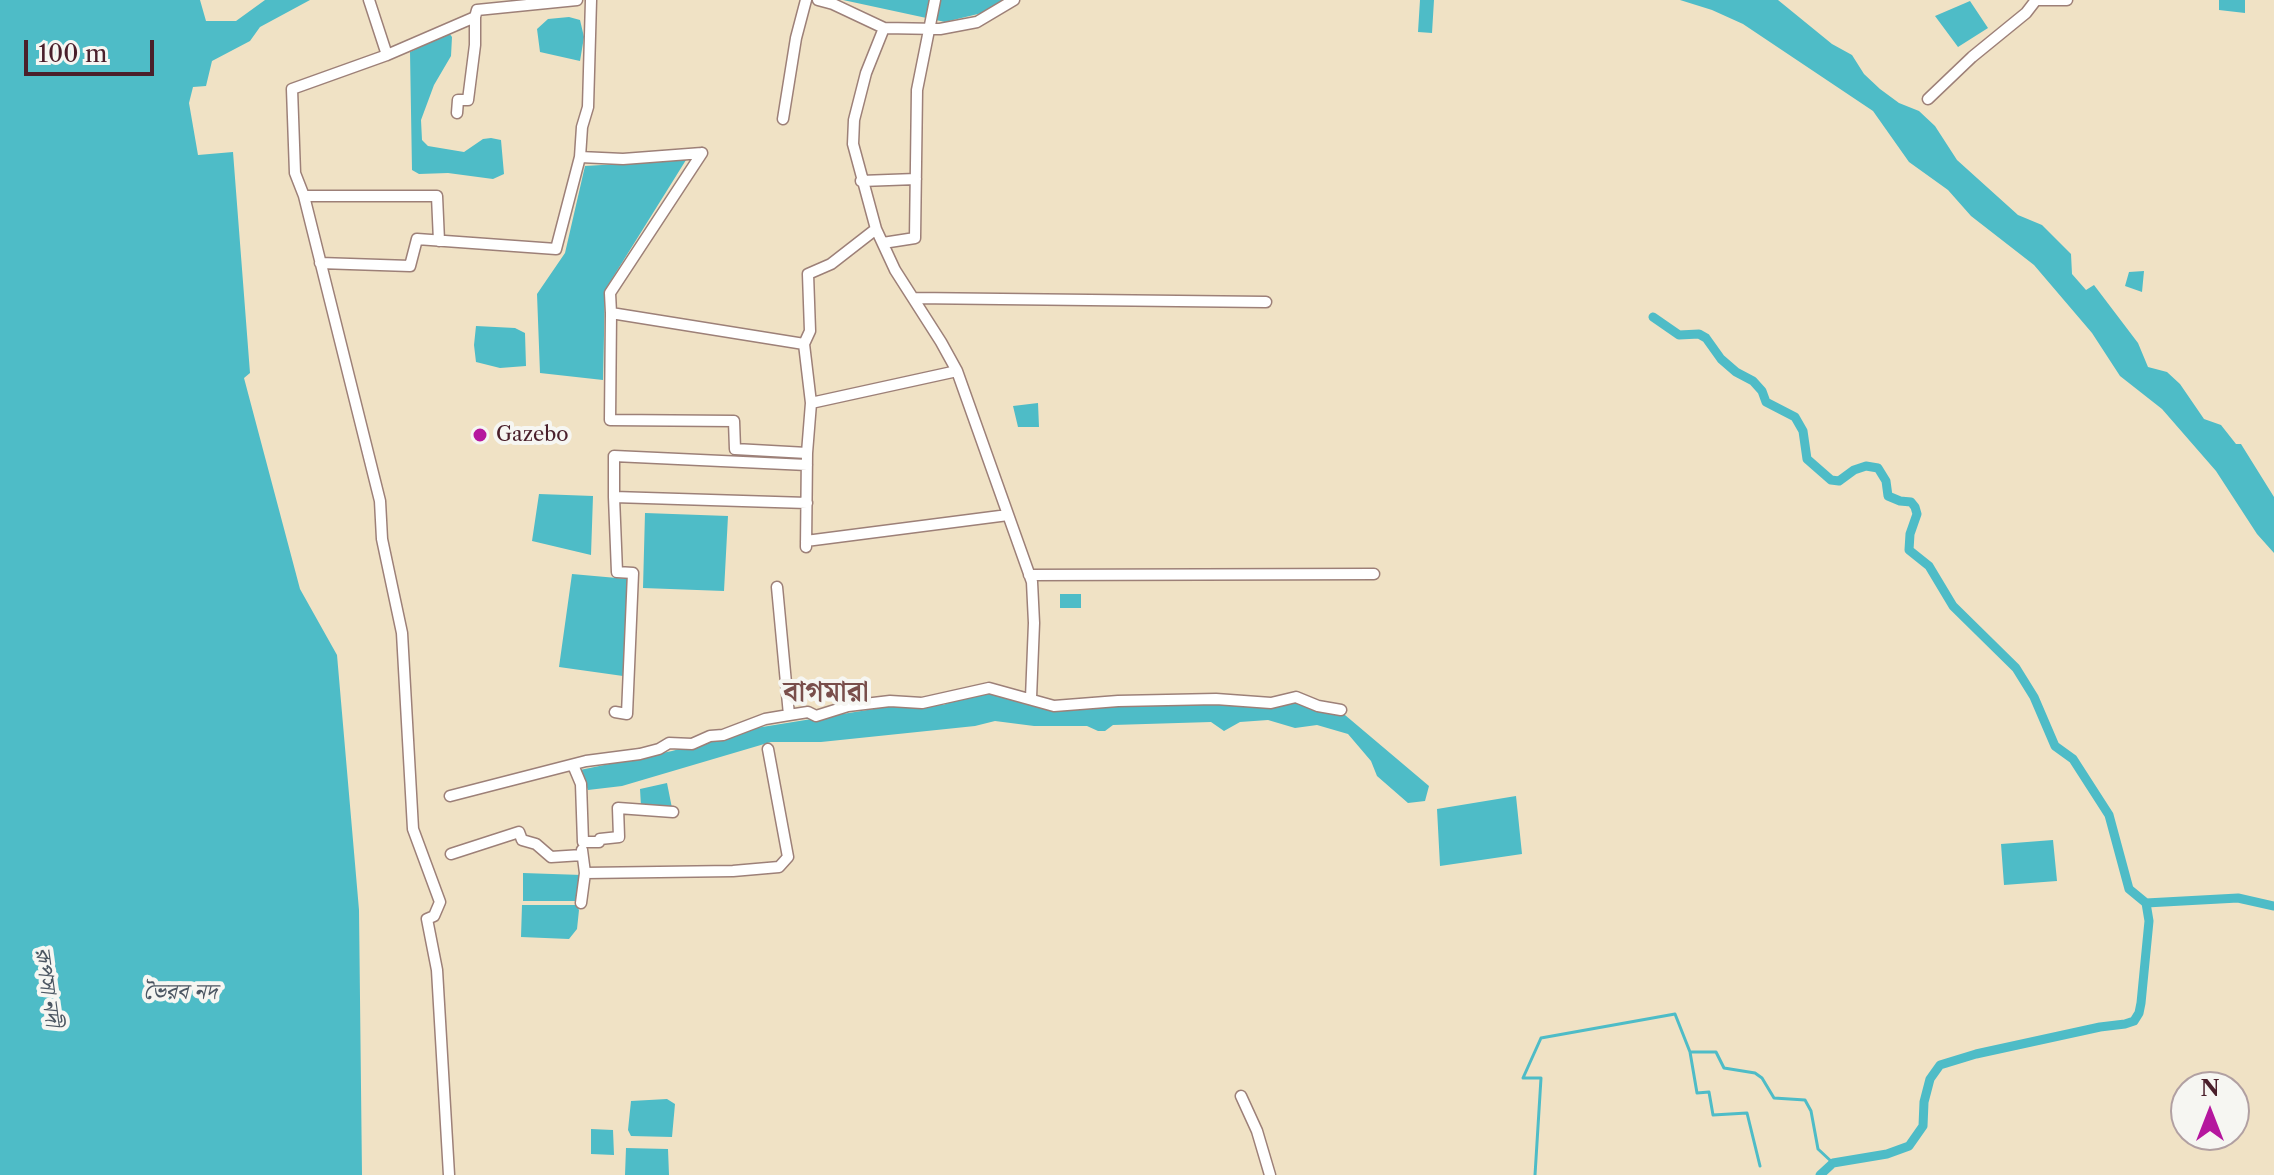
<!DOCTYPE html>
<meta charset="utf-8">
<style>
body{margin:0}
#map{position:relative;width:2274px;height:1175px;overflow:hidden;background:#f0e2c5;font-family:"Libre Caslon Text",serif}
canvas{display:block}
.north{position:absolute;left:2170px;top:1071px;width:80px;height:80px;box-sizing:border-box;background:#f6f6f2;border:2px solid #b1a0a2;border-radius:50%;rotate:0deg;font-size:22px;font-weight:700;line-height:32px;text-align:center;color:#4a1f2b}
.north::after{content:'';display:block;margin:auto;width:28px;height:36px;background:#b5179e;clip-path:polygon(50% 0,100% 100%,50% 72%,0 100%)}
.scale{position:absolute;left:24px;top:40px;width:130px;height:36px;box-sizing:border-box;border:4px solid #4a1f2b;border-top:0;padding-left:10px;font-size:24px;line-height:28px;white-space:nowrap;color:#4a1f2b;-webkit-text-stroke:6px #f6f6f2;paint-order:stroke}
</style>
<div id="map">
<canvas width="2274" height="1175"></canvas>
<div class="north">N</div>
<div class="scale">100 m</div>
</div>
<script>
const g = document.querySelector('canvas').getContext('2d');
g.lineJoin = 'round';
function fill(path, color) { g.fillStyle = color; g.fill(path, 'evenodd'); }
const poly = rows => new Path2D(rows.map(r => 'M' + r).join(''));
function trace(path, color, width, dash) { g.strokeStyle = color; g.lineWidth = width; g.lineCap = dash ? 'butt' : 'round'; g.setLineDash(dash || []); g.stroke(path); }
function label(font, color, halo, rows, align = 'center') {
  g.font = font + ' "Libre Caslon Text","Noto Serif Bengali",serif'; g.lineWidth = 8; g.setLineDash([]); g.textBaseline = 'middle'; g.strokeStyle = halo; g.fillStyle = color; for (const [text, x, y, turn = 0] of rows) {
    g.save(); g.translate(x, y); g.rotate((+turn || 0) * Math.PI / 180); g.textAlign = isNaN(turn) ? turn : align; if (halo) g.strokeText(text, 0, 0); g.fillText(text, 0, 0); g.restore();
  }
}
const water = poly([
 [0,0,200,0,206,21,236,21,265,0,310,0,260,27,250,41,212,61,206,86,193,87,189,103,198,155,233,152,250,373,244,378,300,589,337,655,359,910,362,1175,0,1175],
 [843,0,1005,0,982,13,945,22],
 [1420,0,1434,0,1432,33,1418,32],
 [1680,0,1778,0,1832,44,1852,55,1864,74,1880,89,1899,103,1919,111,1935,126,1957,160,2018,215,2042,225,2071,254,2072,274,2086,290,2094,285,2138,343,2148,367,2167,372,2180,384,2204,419,2221,425,2236,444,2241,444,2274,497,2274,553,2257,534,2216,471,2162,409,2120,376,2092,333,2034,265,1971,216,1948,190,1909,162,1873,111,1743,24,1712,10],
 [2219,0,2245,0,2245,13,2219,10],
 [1970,1,1988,28,1958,47,1935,16],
 [569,17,580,20,584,37,580,61,540,52,537,29,548,19],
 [449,33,452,37,451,56,434,85,421,120,422,140,428,146,464,152,483,139,491,138,501,140,504,174,493,179,448,173,419,174,412,170,410,52],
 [686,160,605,290,603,380,540,373,537,294,565,253,585,166],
 [2144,271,2142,292,2125,286,2129,272],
 [476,326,515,328,525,333,526,366,500,368,476,362,474,345],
 [1038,403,1039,427,1018,427,1013,406],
 [539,494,593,496,591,555,532,541],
 [645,513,728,516,724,591,643,588],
 [572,574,628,579,623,676,559,667],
 [1060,594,1081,594,1081,608,1060,608],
 [975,693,999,693,1024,704,1062,709,1146,704,1268,705,1296,700,1321,711,1345,715,1429,786,1425,801,1408,803,1377,776,1371,761,1348,734,1317,725,1295,728,1268,720,1240,722,1224,731,1211,722,1113,725,1105,731,1098,731,1087,726,1034,726,995,721,975,726,821,742,771,742,622,786,588,790,580,770,672,751,756,728,892,706,943,705],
 [667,783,672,808,641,806,640,789],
 [1516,796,1522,854,1440,866,1437,809],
 [2053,840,2057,881,2004,885,2001,844],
 [523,873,582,875,580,901,523,901],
 [522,905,576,905,579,910,577,929,569,939,521,937],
 [667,1099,675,1104,672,1137,631,1136,628,1130,631,1101],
 [591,1129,613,1130,614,1155,591,1154],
 [626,1148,668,1149,669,1175,625,1175]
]);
const stream = poly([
 [1760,1166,1747,1113,1713,1115,1709,1092,1697,1093,1690,1052,1716,1052,1724,1068,1755,1073,1762,1078,1774,1098,1805,1100,1811,1111,1818,1149,1833,1163],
 [1535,1175,1541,1078,1523,1078,1541,1038,1675,1014,1690,1052]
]);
const canal = poly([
 [1653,317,1679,335,1699,334,1706,338,1721,359,1736,372,1753,381,1762,391,1766,402,1795,417,1803,431,1807,459,1831,480,1839,481,1854,470,1866,466,1878,468,1886,481,1888,496,1900,501,1911,502,1915,507,1917,514,1910,534,1909,550,1929,566,1953,606,2016,668,2034,697,2055,746,2073,759,2109,815,2129,889,2146,903,2238,898,2274,906],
 [1820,1175,1833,1163,1887,1154,1909,1146,1923,1126,1924,1102,1930,1079,1940,1065,1976,1054,2100,1027,2125,1024,2134,1021,2139,1013,2141,1003,2149,921,2146,903]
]);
const minor = poly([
 [369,0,387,55,292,89,295,173,304,196,380,501,382,539,402,633,413,829,440,902,434,916,427,919,437,970,449,1175],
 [818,0,833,4,884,28,940,29,977,22,1014,0],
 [387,55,475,17,477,10,577,0],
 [1928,99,1972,57,2026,13,2036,0,2067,0],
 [457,113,458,100,468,100,475,45,475,17],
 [783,119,796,38,806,0],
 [580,157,623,159,702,153],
 [861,181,916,179],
 [304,196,437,196,439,241],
 [876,229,853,144,854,120,866,73,884,28],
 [883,243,915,238,917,90,935,0],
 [320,263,410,266,417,239,556,249,580,157,582,127,588,107,591,0],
 [913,298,1266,302],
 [611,313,610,293,702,153],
 [804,344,611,313,610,420,734,421,735,449,807,453],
 [811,403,957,371,1032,582,1034,623,1031,698],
 [614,497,617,572,633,573,627,714,615,712],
 [807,503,614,497,614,456,807,465],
 [806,541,1008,515],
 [806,547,807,453,811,403,804,344,810,331,808,274,831,264,876,229,895,270,941,342,957,371],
 [1029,575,1374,574],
 [777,587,789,715],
 [573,765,581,784,583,842,599,842,600,839,619,837,618,808,673,812],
 [450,796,586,761,640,754,659,749,669,743,692,744,710,736,723,735,765,719,789,715,808,712,816,716,848,706,890,701,922,703,989,688,1054,706,1118,701,1216,699,1271,703,1296,697,1318,706,1341,710],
 [451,854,519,832,522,840,536,844,551,857,582,855],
 [585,873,733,871,779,867,788,857,768,749],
 [581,903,585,873,582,850],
 [1241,1096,1257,1131,1270,1175]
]);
const markers = [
 [480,435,8,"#b5179e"]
];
const poiNames = [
 ["Gazebo",496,435]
];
const waterNames = [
 ["রূপসা নদী",47,987,82],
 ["ভৈরব নদ",180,993]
];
const districtNames = [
 ["বাগমারা",826,693]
];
fill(water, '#4ebcc7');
trace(stream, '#4ebcc7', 3);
trace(canal, '#4ebcc7', 9);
trace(minor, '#9d8078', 13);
trace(minor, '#fff', 10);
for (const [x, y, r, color] of markers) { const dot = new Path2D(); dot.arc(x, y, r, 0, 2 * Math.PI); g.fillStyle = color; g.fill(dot); trace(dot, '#f6f6f2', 3); }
label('20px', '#4a1f2b', '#f6f6f2', poiNames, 'left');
label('italic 22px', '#4b5662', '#f6f6f2', waterNames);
label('bold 28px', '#794e4b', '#f6f6f2', districtNames);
</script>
